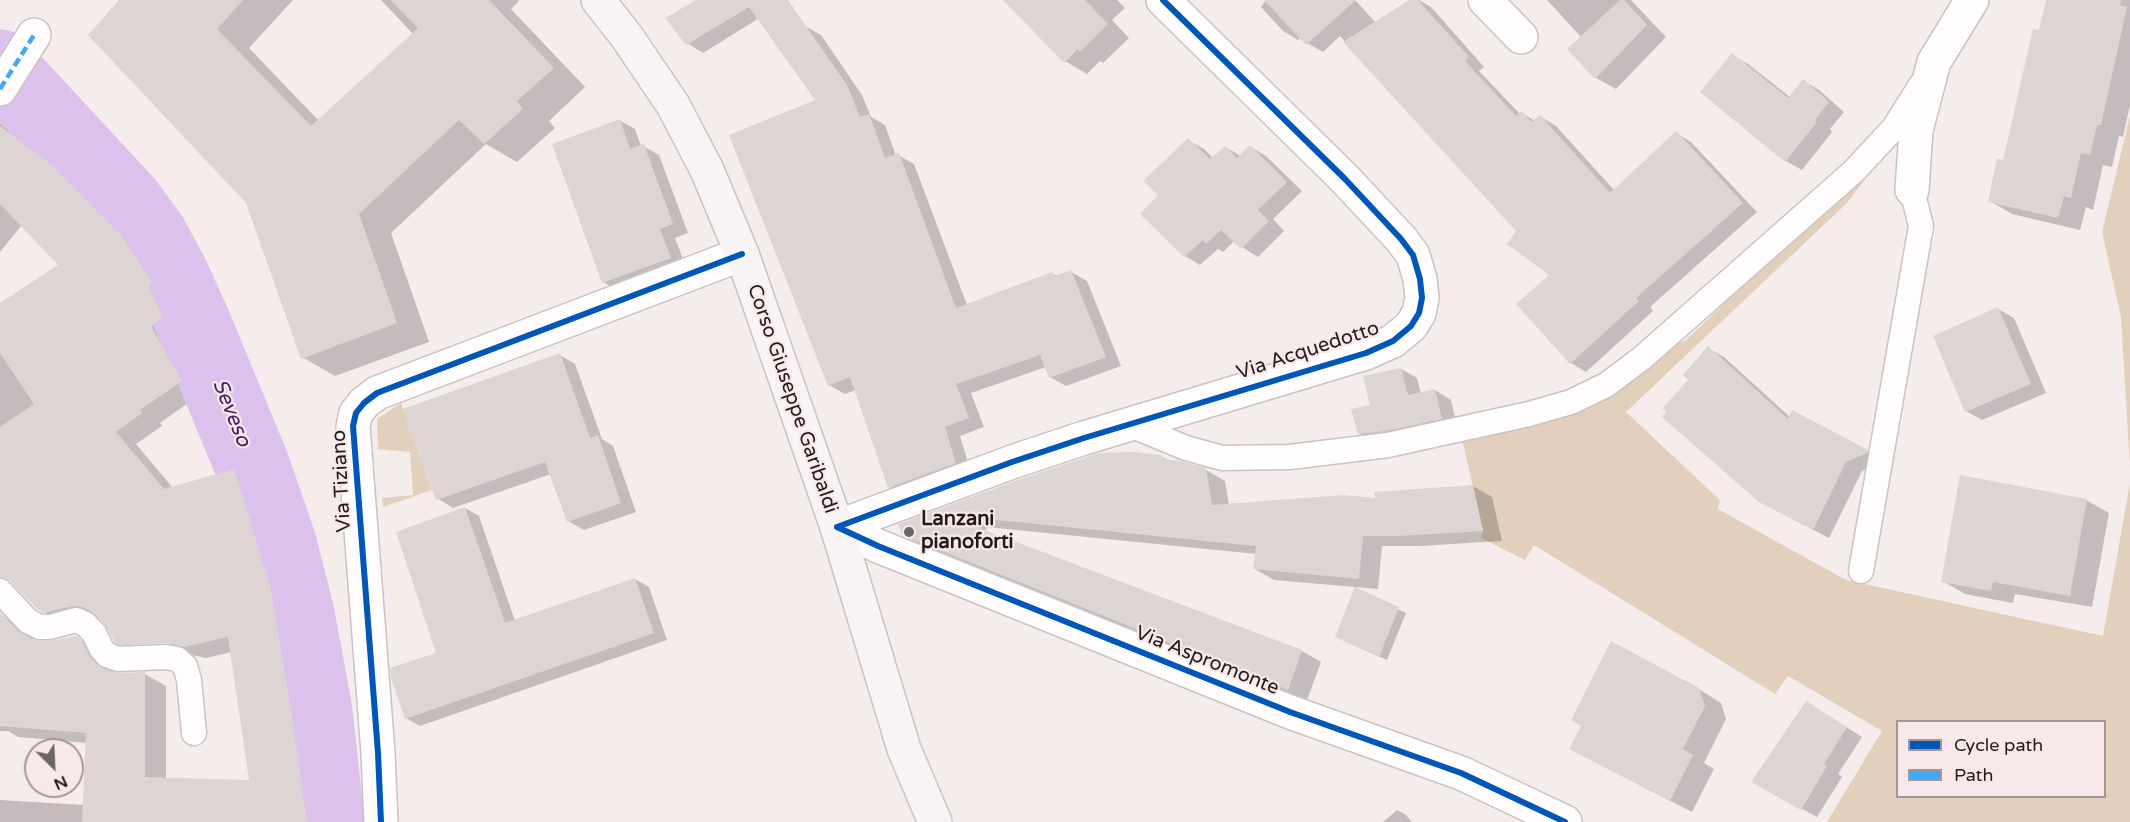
<!DOCTYPE html>
<style>
body{margin:0}
#map{position:relative;width:2130px;height:822px;overflow:hidden;background:#f5ecec;font-family:"Varela Round",sans-serif}
canvas{display:block}
.legend{position:absolute;left:1896px;top:720px;width:210px;height:78px;box-sizing:border-box;background:#f9e8e9;border:2px solid #a39697;margin:0;padding:8px 10px;list-style:none;font-size:18px;color:#211c1c}
.legend li{display:flex;align-items:center;gap:12px;height:30px}
.legend b{width:30px;border:2px solid #a39697}
.north{position:absolute;left:24px;top:738px;width:60px;height:60px;box-sizing:border-box;background:#f9e8e9;border:2px solid #a39697;border-radius:50%;rotate:156deg;font-size:16px;font-weight:700;line-height:24px;text-align:center;color:#211c1c}
.north::after{content:'';display:block;margin:auto;width:21px;height:27px;background:#6b6565;clip-path:polygon(50% 0,100% 100%,50% 72%,0 100%)}
</style>
<div id="map">
<canvas width="2130" height="822"></canvas>
<ul class="legend">
<li><b style="height:8px;background:#0057b8"></b>Cycle path</li>
<li><b style="height:8px;background:#3fa9f5"></b>Path</li>
</ul>
<div class="north">N</div>
</div>
<script>
const g = document.querySelector('canvas').getContext('2d');
g.lineJoin = 'round';
function fill(path, color) { g.fillStyle = color; g.fill(path, 'evenodd'); }
const poly = rows => new Path2D(rows.map(r => 'M' + r).join(''));
function trace(path, color, width, dash) { g.strokeStyle = color; g.lineWidth = width; g.lineCap = dash ? 'butt' : 'round'; g.setLineDash(dash || []); g.stroke(path); }
function label(font, color, halo, rows, align = 'center') {
  g.font = font + ' "Varela Round",sans-serif'; g.lineWidth = 4.5; g.setLineDash([]); g.textBaseline = 'middle'; g.strokeStyle = halo; g.fillStyle = color; for (const [text, x, y, turn = 0] of rows) {
    g.save(); g.translate(x, y); g.rotate((+turn || 0) * Math.PI / 180); g.textAlign = isNaN(turn) ? turn : align; if (halo) g.strokeText(text, 0, 0); g.fillText(text, 0, 0); g.restore();
  }
}
const green = poly([
 [2130,116,2130,468,2121,317,2102,232],
 [1869,174,1847,203,1626,412,1720,500,1718,509,1846,580,2103,636,2130,483,2130,822,1827,822,1882,731,1788,676,1775,694,1534,545,1525,560,1481,538,1483,530,1462,439,1579,413,1611,397,1674,342,1685,341,1723,305,1721,296,1748,271],
 [1898,722,2104,722,2104,796,1898,796],
 [401,403,432,490,383,507,382,498,413,495,410,452,378,449,377,419]
]);
const shadow = poly([
 [121,0,293,0,249,48,319,121,413,34,381,0,518,0,519,1,511,9,585,87,549,121,555,128,517,162,486,144,391,233,429,342,335,376,302,357,247,203],
 [698,0,752,0,764,15,703,53,687,43],
 [1005,0,1117,0,1125,8,1112,20,1129,38,1103,63,1100,61,1087,74,1065,61],
 [1266,0,1355,0,1376,23,1412,0,1419,0,1431,7,1484,67,1479,71,1520,114,1522,113,1535,121,1541,117,1556,126,1615,191,1676,133,1691,142,1757,212,1650,307,1653,311,1586,372,1571,363,1518,304,1551,275,1518,231,1340,36,1323,52,1307,43,1301,37,1298,40,1283,31,1261,7],
 [1547,0,1631,0,1666,37,1616,89,1596,78,1569,49,1582,38],
 [2047,0,2130,0,2130,105,2123,137,2119,136,2112,167,2103,165,2093,210,2086,207,2080,230,2012,214,1990,201,2004,162],
 [805,26,821,35,862,95,871,117,885,125,896,156,898,155,914,164,967,305,1052,273,1057,276,1071,272,1087,281,1121,366,1066,386,1050,377,1046,367,971,393,984,427,960,436,971,472,905,496,890,487,856,390,845,394,829,385,817,100],
 [1732,55,1748,64,1790,97,1804,81,1819,90,1844,112,1830,129,1832,132,1802,170,1786,161,1702,92],
 [619,120,635,129,641,146,643,146,659,155,688,233,675,238,686,267,619,291,603,282],
 [0,123,74,180,141,247,173,295,169,298,183,330,171,338,202,393,160,423,162,426,136,444,173,488,233,471,254,483,291,598,313,729,326,822,0,822,0,800,84,805,87,743,18,737,8,731,0,731,2,615,23,628,36,642,50,643,77,638,98,650,114,673,145,674,166,686,166,779,251,782,232,652,206,658,188,654,143,656,114,639,108,626,101,618,59,621,38,608,14,583,0,573,0,305,60,266,22,225,0,252],
 [173,641,173,644,129,646,129,643],
 [1188,140,1204,149,1213,158,1225,147,1241,156,1251,147,1266,156,1302,191,1273,219,1284,231,1258,257,1242,247,1235,240,1223,252,1218,249,1200,265,1185,256,1160,195],
 [1998,309,2014,318,2046,393,1982,420,1966,411],
 [1708,348,1724,357,1790,417,1867,451,1883,461,1862,471,1829,538,1777,511,1690,380],
 [560,355,575,364,602,439,613,446,636,512,584,530,568,521,551,474,453,508,437,498],
 [1401,369,1417,378,1421,394,1435,390,1451,400,1457,427,1375,443,1359,433,1371,406],
 [1161,456,1169,461,1206,470,1225,481,1229,505,1377,500,1473,486,1492,497,1502,541,1419,546,1382,546,1378,589,1274,580,1255,569,1257,554,987,527,985,532,1302,651,1321,662,1307,700,923,546,903,534],
 [2086,500,2109,513,2092,607,2015,594,2013,603,1965,594,1943,581],
 [465,508,479,516,515,621,635,579,649,587,667,640,420,726,406,718,438,654],
 [1356,589,1406,613,1387,660,1344,641],
 [1699,689,1721,703,1726,719,1704,763,1714,769,1692,812,1593,761,1583,726],
 [1822,712,1862,737,1838,774,1842,777,1817,817,1753,782],
 [1397,810,1405,814,1412,822,1383,822]
]);
const river = poly([
 [0,67,126,203,151,237,172,276,195,327,252,465,279,543,297,614,315,711,327,822]
]);
const building = poly([
 [119,0,243,0,217,29,311,126,418,28,391,0,489,0,554,68,517,101,523,109,484,144,459,120,359,214,397,323,301,359,246,203,88,35],
 [696,0,788,0,847,85,860,117,869,114,885,158,899,153,956,308,1052,272,1054,276,1071,270,1106,357,1049,378,1040,355,956,384,969,418,945,427,956,463,888,488,850,377,828,386,729,135,815,100,749,7,686,45,665,18],
 [1003,0,1085,0,1108,24,1080,52,1078,49,1064,63],
 [1264,0,1356,0,1306,45],
 [1409,0,1418,0,1469,57,1465,61,1516,116,1522,111,1531,122,1540,115,1610,193,1676,131,1743,203,1636,298,1639,301,1570,364,1516,304,1549,275,1507,244,1516,231,1343,42],
 [1620,0,1624,0,1647,25,1595,79,1567,49],
 [2046,0,2121,0,2120,5,2127,7,2101,125,2097,125,2090,155,2081,153,2071,198,2064,196,2058,218,1988,202,1997,158,2003,160,2033,29,2039,30],
 [1732,53,1788,98,1803,79,1829,102,1815,120,1817,122,1785,162,1700,92],
 [620,119,630,149,644,144,673,224,660,229,671,258,602,283,552,144],
 [0,126,53,166,120,234,153,283,149,286,163,318,151,326,182,381,140,410,142,413,116,432,164,489,234,469,270,585,292,716,307,822,82,822,86,733,0,726,0,612,18,631,34,640,50,641,77,636,82,641,90,657,102,668,118,673,145,672,145,777,249,780,228,637,184,647,166,643,120,645,115,643,104,623,91,611,82,607,73,606,43,613,37,609,10,581,0,577,0,427,34,404,0,353,0,303,58,265,0,204],
 [1188,138,1210,159,1225,146,1237,158,1250,145,1287,182,1258,210,1269,221,1241,249,1221,230,1206,244,1203,240,1184,257,1140,214,1158,195,1143,181],
 [1998,307,2031,384,1965,412,1933,336],
 [1708,346,1788,419,1792,410,1868,450,1867,453,1846,462,1813,530,1759,502,1662,417,1666,412,1663,408,1688,380,1683,375],
 [560,353,590,438,598,435,621,503,567,522,545,462,436,500,403,409],
 [1401,368,1408,395,1435,389,1442,419,1386,431,1358,434,1351,409,1370,405,1363,376],
 [1133,452,1161,455,1164,459,1180,461,1206,468,1212,505,1344,495,1375,498,1374,492,1473,485,1483,531,1399,536,1363,536,1359,579,1253,569,1256,546,967,517,966,523,1302,650,1288,690,902,535,898,524,1018,480,1099,453],
 [1960,475,2087,499,2070,596,1993,582,1991,591,1941,582],
 [465,507,505,623,635,578,654,633,405,719,391,678,390,668,436,653,396,532],
 [1355,587,1399,607,1379,657,1335,637],
 [1611,641,1699,688,1705,706,1683,749,1693,755,1670,801,1569,749,1581,726,1571,720],
 [1806,701,1847,727,1824,764,1827,766,1801,810,1751,782]
]);
const lane = poly([
 [1128,424,1186,448,1222,458,1290,457,1388,445,1529,414,1571,402,1606,385,1642,358,1854,171,1894,128,1921,85],
 [1861,571,1921,226,1912,190],
 [0,591,28,621,40,627,50,627,76,620,85,624,94,633,101,648,107,655,118,659,166,657,177,659,185,666,189,680,194,733]
]);
const street = poly([
 [1485,0,1521,37],
 [0,89,34,35],
 [1912,190,1916,130,1934,62,1972,0],
 [837,527,1012,462,1084,438,1366,353,1393,341,1411,326,1419,313,1422,298,1420,279,1413,255,1401,239,1345,179,1163,0],
 [837,527,878,546,1290,712,1461,773,1565,822],
 [381,822,378,753,353,426,356,413,364,403,377,393,742,254]
]);
const secondary = poly([
 [598,0,627,37,673,105,707,170,742,254,837,527,904,749,935,822]
]);
const quiet = poly([
 [0,89,34,35]
]);
const cycleway = poly([
 [837,527,1012,462,1084,438,1366,353,1393,341,1411,326,1419,313,1422,298,1420,279,1413,255,1401,239,1345,179,1163,0],
 [837,527,878,546,1290,712,1461,773,1565,822],
 [381,822,378,753,353,426,356,413,364,403,377,393,742,254]
]);
const markers = [
 [909,532,6,"#6b6565"]
];
const streetNames = [
 ["Via Acquedotto",1308,351,-18],
 ["Corso Giuseppe Garibaldi",792,399,71],
 ["Via Tiziano",342,481,-93],
 ["Via Aspromonte",1207,661,22]
];
const poiNames = [
 ["Lanzani",921,520],
 ["pianoforti",921,543]
];
const waterNames = [
 ["Seveso",231,413,68]
];
fill(green, '#e3d0bc');
fill(shadow, '#0003');
trace(river, '#dbc1ec', 75);
fill(building, '#dcd5d4');
trace(lane, '#cac3c3', 27);
trace(street, '#cac3c3', 36);
trace(secondary, '#cac3c3', 36);
trace(lane, '#fefcfc', 24);
trace(street, '#fefcfc', 33);
trace(secondary, '#f8f4f6', 33);
trace(quiet, '#3fa9f5', 4.5, [9, 4.5]);
trace(cycleway, '#0057b8', 6);
for (const [x, y, r, color] of markers) { const dot = new Path2D(); dot.arc(x, y, r, 0, 2 * Math.PI); g.fillStyle = color; g.fill(dot); trace(dot, '#f9e8e9', 2); }
label('20px', '#211c1c', '#f9e8e9', streetNames);
label('bold 20px', '#211c1c', '#f9e8e9', poiNames, 'left');
label('italic 21px', '#481c65', '#f9e8e9', waterNames);
</script>
